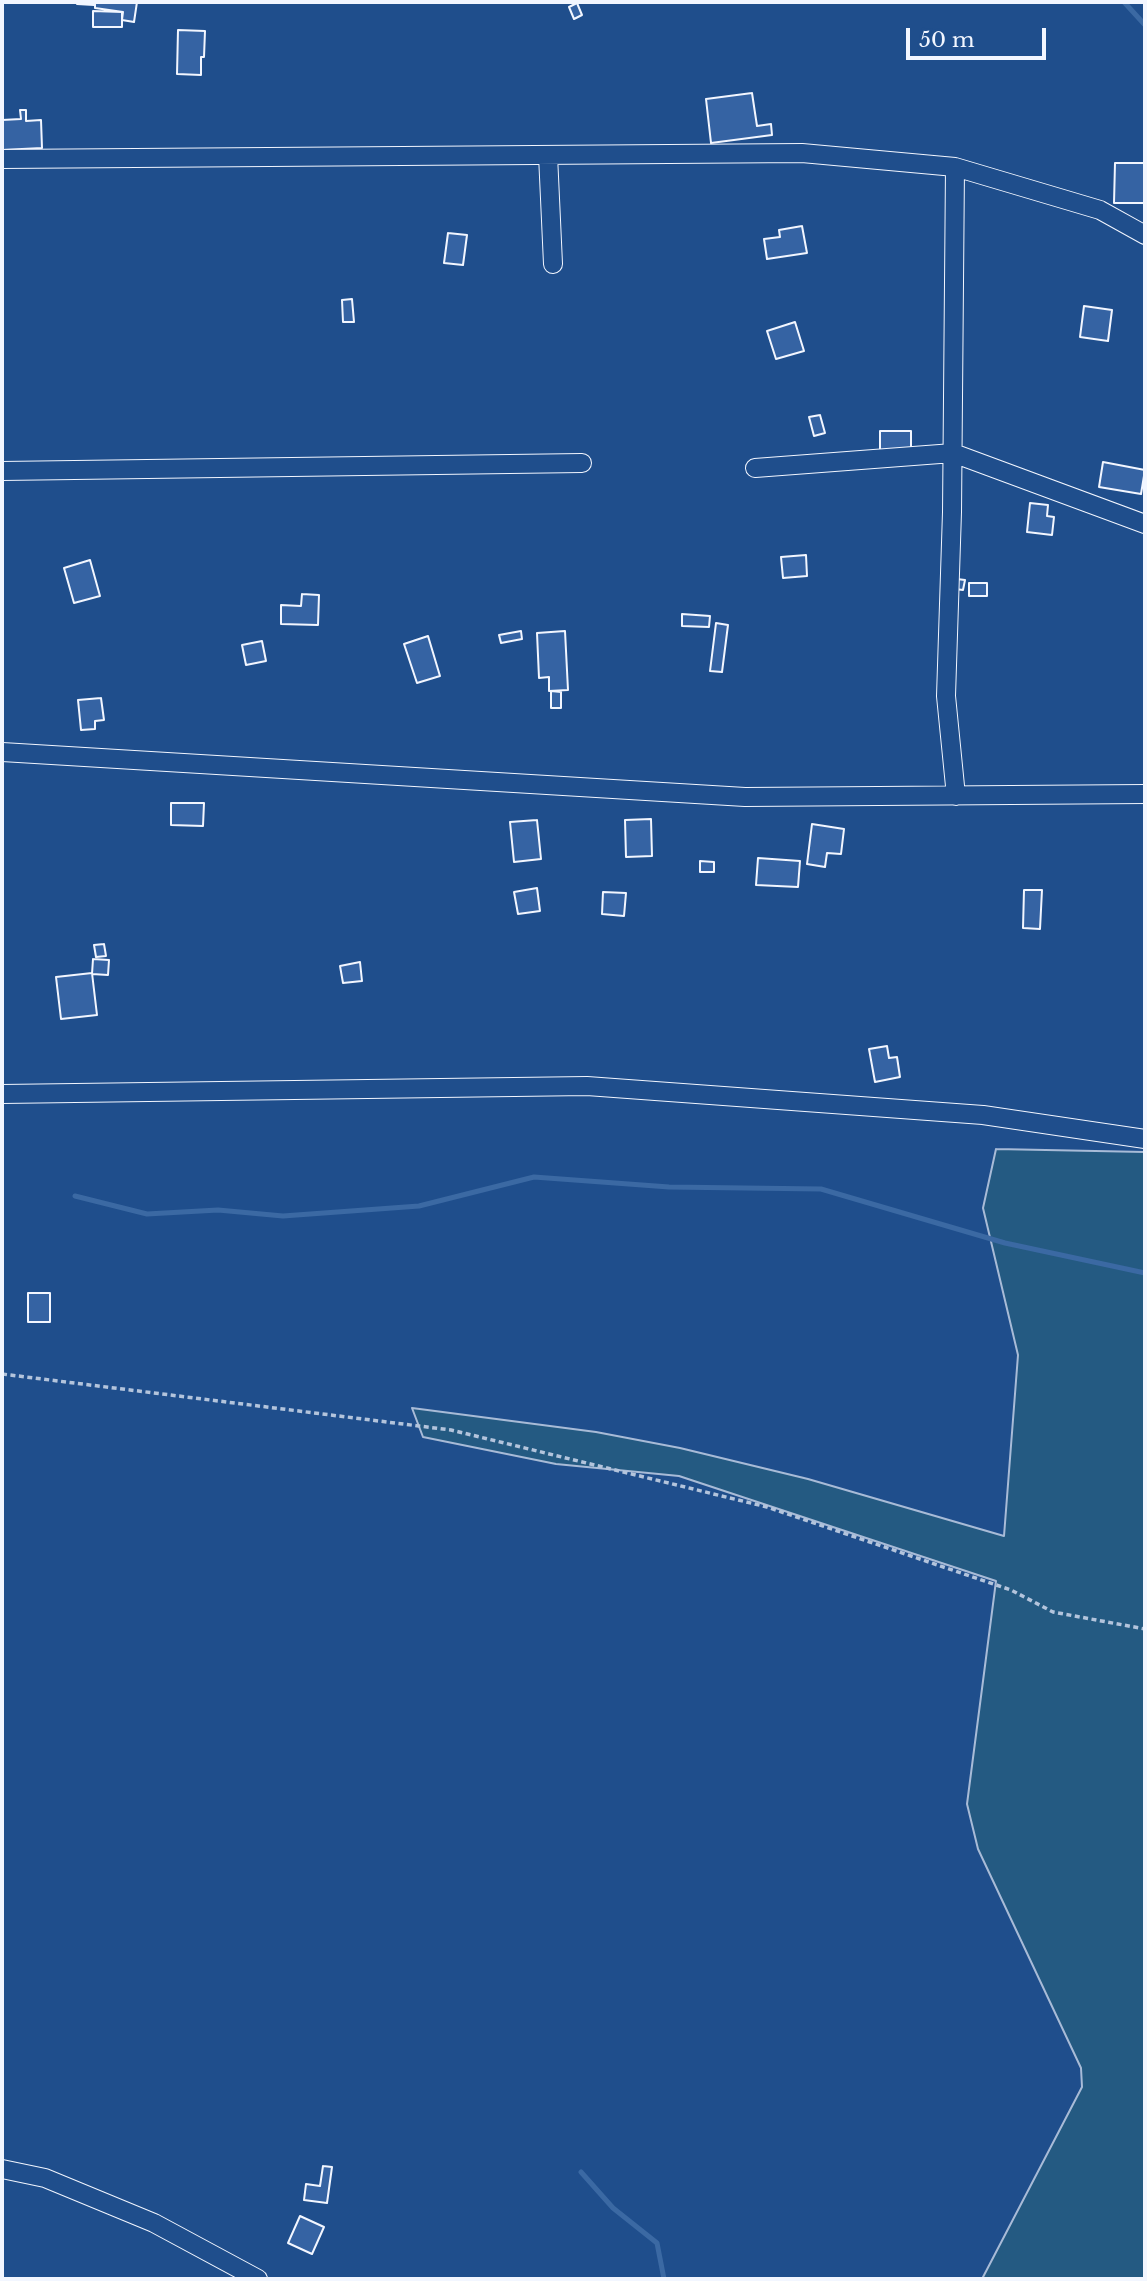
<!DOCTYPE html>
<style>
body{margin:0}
#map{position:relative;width:1147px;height:2281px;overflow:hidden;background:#1f4e8c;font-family:"Libre Baskerville",serif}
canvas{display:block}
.frame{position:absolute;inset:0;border:4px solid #f2f6ff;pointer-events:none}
.scale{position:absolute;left:906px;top:28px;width:140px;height:32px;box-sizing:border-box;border:4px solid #f2f6ff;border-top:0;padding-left:9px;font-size:21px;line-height:24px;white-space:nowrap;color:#f2f6ff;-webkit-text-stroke:5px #1f4e8c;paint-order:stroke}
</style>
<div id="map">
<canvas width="1147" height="2281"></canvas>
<div class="frame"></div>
<div class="scale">50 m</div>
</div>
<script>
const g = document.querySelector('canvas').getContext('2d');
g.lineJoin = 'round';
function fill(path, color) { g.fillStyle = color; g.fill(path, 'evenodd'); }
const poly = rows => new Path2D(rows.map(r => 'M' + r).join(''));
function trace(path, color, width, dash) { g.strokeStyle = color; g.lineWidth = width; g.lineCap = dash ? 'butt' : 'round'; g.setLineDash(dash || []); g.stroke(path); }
const green = poly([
 [996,1149,1145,1152,1145,2279,982,2279,1082,2087,1081,2068,978,1849,967,1804,996,1581,679,1476,556,1464,423,1437,412,1408,596,1432,680,1448,808,1479,1004,1536,1018,1355,983,1208,996,1149]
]);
const stream = poly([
 [1124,2,1145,25],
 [75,1196,147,1214,218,1210,283,1216,419,1206,534,1177,669,1187,821,1189,1005,1243,1145,1273],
 [581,2172,613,2208,657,2243,664,2279]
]);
const building = poly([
 [77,2,95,2,94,5,77,4,77,2],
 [95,2,137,2,134,22,122,20,123,12,95,8,95,2],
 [577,3,582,15,574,19,569,7,577,3],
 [93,11,122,12,122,27,93,27,93,11],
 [178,30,205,31,204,57,201,57,201,75,177,74,178,30],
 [752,93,757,126,771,124,772,135,711,143,706,99,752,93],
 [20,110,26,110,26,121,41,120,42,148,2,150,2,120,21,119,20,110],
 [1115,163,1145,163,1145,203,1114,203,1115,163],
 [802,226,807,253,767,259,764,239,780,237,779,230,802,226],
 [448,233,467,235,463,265,444,263,448,233],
 [352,299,354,322,343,322,342,300,352,299],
 [1084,306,1112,310,1108,341,1080,337,1084,306],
 [795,322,804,351,776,359,767,331,795,322],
 [820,415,825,433,814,436,809,417,820,415],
 [880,431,911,431,911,452,880,451,880,431],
 [1103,462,1145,470,1141,494,1099,487,1103,462],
 [1030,503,1048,505,1047,516,1054,517,1052,535,1027,532,1030,503],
 [806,555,807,576,783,578,781,557,806,555],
 [90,560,100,596,74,603,64,568,90,560],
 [957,579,965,580,963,590,955,589,957,579],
 [969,583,987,583,987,596,969,596,969,583],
 [302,594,319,595,318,625,281,624,281,605,301,606,302,594],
 [682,614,710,616,709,627,682,626,682,614],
 [716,623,728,625,722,672,710,671,716,623],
 [521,631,522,639,501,643,499,635,521,631],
 [565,631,568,690,549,691,549,677,539,678,537,633,565,631],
 [428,636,440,676,417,683,404,644,428,636],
 [262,641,266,661,246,665,242,645,262,641],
 [551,691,561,692,561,708,551,708,551,691],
 [101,698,104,720,95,721,95,729,81,730,78,700,101,698],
 [171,803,204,803,203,826,171,825,171,803],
 [651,819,652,856,626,857,625,820,651,819],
 [537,820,541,859,514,862,510,822,537,820],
 [812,824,844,829,841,854,827,853,825,867,807,864,812,824],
 [758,858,800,861,798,887,756,885,758,858],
 [700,861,714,862,714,872,700,872,700,861],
 [537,888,540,911,518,914,514,892,537,888],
 [1024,890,1042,890,1040,929,1023,928,1024,890],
 [603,892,626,893,624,916,602,914,603,892],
 [104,944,106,956,96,957,94,945,104,944],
 [93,959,109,960,108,975,92,974,93,959],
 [360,962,362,981,343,983,340,966,360,962],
 [92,973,97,1015,61,1019,56,977,92,973],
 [887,1046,889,1058,897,1057,900,1077,875,1082,869,1049,887,1046],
 [28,1293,50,1293,50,1322,28,1322,28,1293],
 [323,2166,332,2167,327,2203,304,2200,306,2184,320,2186,323,2166],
 [300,2216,324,2227,312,2254,288,2243,300,2216]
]);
const path = poly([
 [2,1374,451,1430,767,1507,1011,1590,1053,1612,1145,1629]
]);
const street = poly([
 [548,155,553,264],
 [2,159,802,153,955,167,1100,210,1145,235],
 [955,167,952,512,946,696,956,796],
 [755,468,953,453,1145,524],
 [2,471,582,463],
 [2,752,745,797,1145,794],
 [2,1094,587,1086,983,1115,1145,1139],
 [2,2169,45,2178,154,2223,258,2279]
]);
fill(green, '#245a82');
trace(green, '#a8bbd7', 2);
trace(stream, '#3b69a3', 5);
fill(building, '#3563a3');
trace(building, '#f2f6ff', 2);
trace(street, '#f2f6ff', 20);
trace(path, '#b3c4dc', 3.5, [5, 3.5]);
trace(street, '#1f4e8c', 18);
</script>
